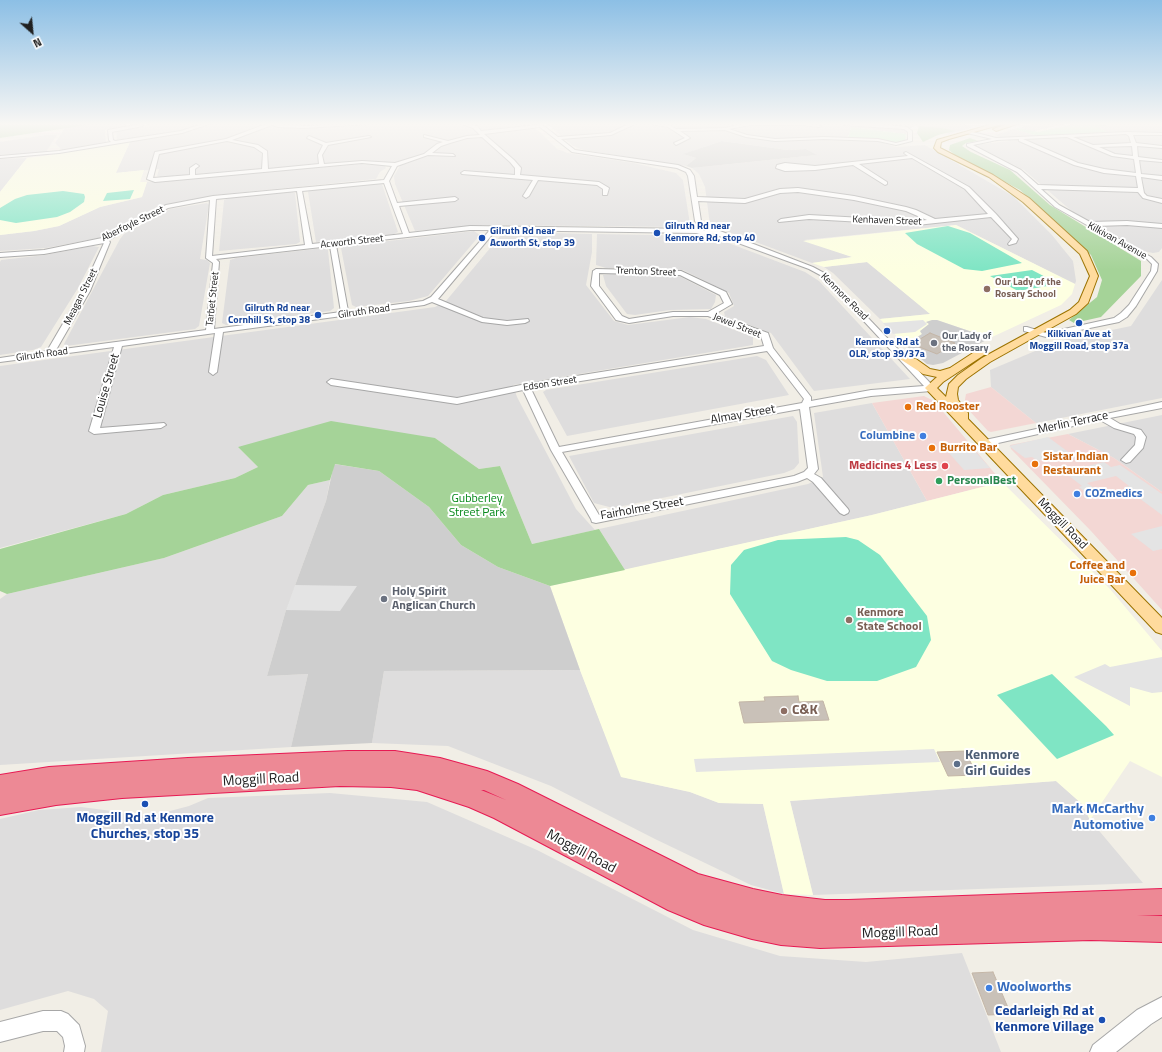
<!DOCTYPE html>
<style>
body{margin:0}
#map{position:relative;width:1162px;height:1052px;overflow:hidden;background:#f1eee6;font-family:"Titillium Web",sans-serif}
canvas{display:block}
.north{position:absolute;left:12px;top:12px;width:40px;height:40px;-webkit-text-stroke:3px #fff;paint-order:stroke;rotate:153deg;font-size:11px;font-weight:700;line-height:16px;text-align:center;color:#202020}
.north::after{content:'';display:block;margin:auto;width:14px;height:18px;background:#202020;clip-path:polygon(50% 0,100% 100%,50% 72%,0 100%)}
</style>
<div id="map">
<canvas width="1162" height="1052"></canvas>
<div class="north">N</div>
</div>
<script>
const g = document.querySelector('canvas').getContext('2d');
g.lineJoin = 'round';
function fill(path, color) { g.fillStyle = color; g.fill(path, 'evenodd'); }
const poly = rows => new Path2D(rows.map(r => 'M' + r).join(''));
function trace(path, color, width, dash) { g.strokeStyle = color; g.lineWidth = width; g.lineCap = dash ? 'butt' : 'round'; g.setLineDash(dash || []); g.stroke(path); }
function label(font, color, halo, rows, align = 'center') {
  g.font = font + ' "Titillium Web",sans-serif'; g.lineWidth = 4; g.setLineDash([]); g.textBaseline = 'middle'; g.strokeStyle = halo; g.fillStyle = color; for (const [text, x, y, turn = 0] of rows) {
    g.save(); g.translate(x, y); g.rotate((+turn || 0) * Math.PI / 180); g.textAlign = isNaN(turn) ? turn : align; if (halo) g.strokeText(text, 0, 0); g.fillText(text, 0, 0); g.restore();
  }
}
const residential = poly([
 [96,123,126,123,126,126,105,130,106,142,62,150,55,143,66,126],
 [146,123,202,123,183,130,117,140,116,131,118,130,150,126],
 [218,123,529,123,540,132,557,149,568,153,634,163,676,173,683,180,690,224,681,227,489,225,415,231,395,184,394,176,401,164,375,161,360,161,160,177,157,176,159,169,115,173,130,142,175,135],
 [546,123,963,123,961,124,974,127,949,134,914,126,910,128,906,134,851,127,847,141,878,141,896,147,925,145,1013,196,1052,235,1073,261,1076,281,1075,284,956,225,804,240,853,257,812,263,710,225,705,187,699,174,692,168,816,155,806,149,788,150,722,141,684,154,696,158,686,166,583,150,573,146],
 [1038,123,1069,123,1034,131,1019,128],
 [1121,124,1162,125,1162,248,1159,252,1153,253,1143,251,1074,213,1024,170,977,146,981,144,1009,141,995,135,1014,129,1038,136,1106,132,1094,126],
 [45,135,57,135,46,152,0,155,0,142],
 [27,158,0,192,0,159],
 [359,164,382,165,385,166,386,168,380,172,376,179,216,195,159,206,99,238,46,248,0,251,0,235,34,231,59,226,100,207,142,197,147,182],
 [377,184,382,184,398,232,394,234,316,242,308,192,310,190],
 [291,192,295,193,300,242,296,244,219,251,224,200,229,198],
 [207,203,209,205,200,259,207,260,210,263,199,326,195,329,66,346,64,344,120,239,124,234,170,209],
 [474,231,480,235,428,296,409,301,356,307,352,305,341,248,345,246],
 [506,232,592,234,592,252,586,285,614,321,628,325,690,317,706,319,753,337,753,345,513,385,517,397,576,509,595,530,532,544,500,466,479,469,435,438,238,447,258,467,235,478,163,495,126,514,0,548,0,366,435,307,446,301,501,235],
 [597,234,710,236,805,272,819,281,910,379,814,391,771,333,725,316,724,312,734,306,729,293,683,270,606,268,596,265],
 [92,246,99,247,97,251,78,288,41,347,33,350,0,355,0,262,1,260,45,255],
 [323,248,328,250,334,308,330,311,226,325,222,323,230,260,236,258],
 [867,262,931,314,880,319,833,273,824,267],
 [610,274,679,276,716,295,715,302,711,309,670,310,635,315,627,314,606,286,603,275],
 [1162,280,1162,398,1036,423,991,387,990,370,1059,341,1131,326],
 [757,356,766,360,789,395,567,436,543,392,546,390],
 [872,403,927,501,872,515,625,570,599,529,808,484,823,477,814,413],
 [1162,415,1162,492,1114,458,1068,434],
 [793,416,797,422,799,463,794,469,784,473,613,508,594,503,569,456],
 [330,480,326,501,286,610,267,676,308,674,291,747,0,765,0,599,7,594,164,558,282,516,308,485],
 [580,670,622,777,690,792,719,803,763,804,784,894,751,885,655,839,551,786,448,746,372,743,384,671],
 [1056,781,1082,804,1090,820,1143,883,813,895,790,801],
 [330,793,427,802,537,850,693,930,780,956,866,962,962,953,1001,1052,101,1052,108,1011,94,999,68,991,0,1010,0,819,39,810,81,807,112,811,133,816,155,815,189,806,208,798]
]);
const commercial = poly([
 [991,387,1036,423,991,432,988,431,964,405,966,394],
 [924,396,934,401,1002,482,927,501,872,403],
 [1068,434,1114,458,1162,492,1162,610,1091,531,1011,449,1010,445]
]);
const education = poly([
 [130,142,116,173,144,170,140,182,147,182,142,197,100,207,59,226,34,231,0,235,0,192,27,158,44,156],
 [956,225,1075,284,1072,294,1061,305,990,338,937,320,926,322,929,324,920,332,922,334,905,345,880,319,930,314,867,262,824,267,812,263,852,257,803,241],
 [1002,482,1110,589,1162,651,1162,777,1130,761,1090,820,1082,804,1056,781,790,801,813,895,784,894,763,804,719,803,690,792,621,777,580,670,550,586,872,515]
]);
const religious = poly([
 [722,141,788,150,806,149,817,155,692,168,686,166,696,158,683,154],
 [932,320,937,320,990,338,943,363,933,365,927,364,905,345,922,334,920,331,929,324,926,322],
 [334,464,379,471,429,507,461,545,498,567,550,586,580,670,384,671,372,743,291,747,308,674,267,676,286,610,326,501]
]);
const forest = poly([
 [0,123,101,123,0,138],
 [919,126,942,128,955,131,938,135,923,142,917,133],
 [970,138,978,141,966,143,962,146,971,152,1010,170,1050,205,1141,261,1141,276,1101,317,1074,323,1069,320,1097,297,1102,280,1091,255,1020,190,955,155,949,150,950,145],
 [331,421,435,438,479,469,500,466,532,544,599,529,625,570,550,586,498,567,461,545,429,507,379,471,335,464,330,480,308,485,282,516,164,558,7,594,0,591,0,549,126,514,163,495,235,478,258,467,238,447]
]);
const park = poly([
 [1079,123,1162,123,1162,125,1121,124,1095,126,1107,132,1038,136,1014,129,1019,128,1038,132],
 [851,127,906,134,905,142,895,143,876,139,848,139]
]);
const pitch = poly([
 [134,190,130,199,103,201,107,193],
 [63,191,84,194,85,197,84,202,70,212,57,217,16,223,0,220,0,208,15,199,27,195],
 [948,226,970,233,1022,263,982,271,964,269,917,244,905,233],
 [1032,270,1059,284,1018,291,990,276],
 [846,537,858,540,880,555,927,616,931,640,916,667,877,681,827,681,791,670,772,661,730,594,731,565,744,550,778,540],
 [1052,674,1106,726,1114,735,1057,759,997,695]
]);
const parking = poly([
 [923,320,927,324,915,332,893,334,883,323],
 [1048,437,1071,454,1038,461,1032,457,1025,458,1009,446],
 [973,449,990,468,964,470,948,452],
 [1104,462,1111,467,1120,465,1162,494,1162,515,1124,487,1129,486,1116,476,1087,483,1105,496,1094,499,1079,487,1082,486,1064,472],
 [1162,526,1162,549,1153,551,1131,534],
 [295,585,357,586,340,611,286,610],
 [1162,657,1162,692,1152,693,1130,687,1130,706,1074,677,1105,664,1110,667],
 [934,749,940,762,696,772,694,759]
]);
const building = poly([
 [930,333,955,343,937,354,912,344,930,333],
 [798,696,799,702,823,701,829,720,744,723,739,702,765,701,764,697,798,696],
 [965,751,977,775,948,776,937,752,965,751],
 [993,972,1006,1003,1011,1014,988,1015,972,973,993,972]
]);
const minor = poly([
 [205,123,212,123,182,133,59,153,0,158,0,156,59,151,111,142,109,140,108,130,141,124,143,126,112,132,113,140,115,141,181,131,205,123],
 [269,123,304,126,385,123,304,128,278,127,272,125,232,140,258,145,267,151,268,169,319,164,318,155,323,145,307,138,309,136,326,143,369,136,371,137,328,145,322,155,324,164,362,161,395,163,424,154,437,144,443,142,424,137,424,135,448,141,467,136,480,135,473,128,459,123,477,126,481,131,537,125,535,123,540,123,558,137,610,133,631,123,637,123,611,135,561,139,575,150,678,165,690,170,694,176,697,197,745,199,780,189,798,188,854,196,906,207,916,210,935,219,988,214,965,189,912,158,859,164,887,182,887,184,885,185,853,165,815,170,785,171,776,168,777,165,785,163,815,166,908,156,904,153,906,152,969,187,996,214,1018,239,1016,243,1009,245,1008,244,1012,239,991,217,917,225,809,219,779,222,778,221,781,219,809,215,917,221,927,220,906,211,854,200,798,192,780,193,745,203,698,201,701,221,704,227,701,229,699,228,695,221,688,176,686,172,677,168,572,152,540,127,484,134,514,160,521,168,520,175,599,182,609,188,607,195,603,195,603,189,597,185,538,180,529,196,526,198,523,196,533,180,462,174,461,173,464,171,515,175,515,168,510,162,482,137,467,138,450,143,441,146,432,153,453,154,455,156,428,155,397,166,389,181,397,203,455,197,458,199,455,201,399,206,409,233,470,226,696,229,704,231,708,230,704,228,707,226,813,267,826,274,935,388,931,391,871,396,809,407,818,469,814,474,821,478,848,509,849,511,848,513,844,515,840,513,813,482,807,478,797,482,596,523,592,522,591,519,551,450,523,390,457,404,331,385,327,382,331,379,457,398,526,384,764,346,761,336,708,316,673,316,629,323,616,320,591,286,593,271,596,269,681,271,726,292,732,304,715,314,768,333,773,348,811,397,811,401,871,390,924,386,822,276,809,269,711,233,704,235,696,233,496,230,438,299,483,318,507,321,528,319,529,321,525,323,507,325,482,322,432,302,424,305,348,315,345,317,342,316,223,332,217,372,213,375,209,372,215,333,122,346,100,428,164,423,166,425,161,428,94,434,89,431,114,347,0,362,0,358,47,351,82,291,104,243,44,254,0,257,0,253,44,250,102,238,166,205,213,196,384,180,392,166,362,163,155,182,147,179,155,152,226,139,269,123],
 [227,141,254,147,263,153,262,169,195,175,195,169,199,166,196,164,190,168,190,175,153,178,159,154,227,141],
 [384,183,403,234,312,244,302,191,384,183],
 [297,191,305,245,212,256,216,199,297,191],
 [210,200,206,258,213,263,206,330,56,350,90,291,110,242,108,240,168,208,210,200],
 [470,230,490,230,431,297,423,301,348,311,336,245,470,230],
 [330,246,341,312,214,329,219,262,216,259,330,246],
 [599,273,680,275,720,295,724,303,708,312,673,312,629,319,622,316,599,286,599,273],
 [767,351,804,399,802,403,559,447,531,389,767,351],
 [800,409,808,468,804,472,794,476,599,515,562,452,800,409],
 [645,123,669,125,676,129,725,128,747,123,806,123,821,126,819,127,803,125,750,125,729,129,747,135,775,139,824,137,878,139,896,143,908,140,908,132,904,129,844,125,868,123,907,127,912,131,912,141,896,145,878,141,824,139,775,141,746,137,725,130,680,131,690,138,676,145,674,143,685,138,668,127,645,123],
 [969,131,996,138,1127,132,1162,133,1162,135,1133,135,1136,143,1162,146,1162,148,1137,146,1138,157,1162,160,1162,162,1139,160,1141,174,1162,176,1162,180,1141,177,1144,193,1147,196,1162,199,1162,203,1143,198,1138,192,1041,189,1059,205,1090,222,1127,221,1162,224,1162,228,1127,225,1096,226,1151,257,1158,264,1157,271,1136,306,1127,317,1119,322,1046,337,1024,331,1024,327,1027,327,1046,333,1114,318,1121,313,1129,305,1151,271,1152,264,1147,259,1055,207,1017,172,967,146,967,144,992,139,967,133,969,131],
 [1126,134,1129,136,1131,143,1093,145,1073,137,1126,134],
 [1067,137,1112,156,1134,159,1136,173,1104,169,1078,163,1023,139,1067,137],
 [1019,139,1019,141,1074,165,1104,173,1136,176,1138,188,1038,185,1021,170,973,145,997,140,1019,139],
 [1132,146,1133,156,1115,154,1099,147,1132,146],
 [1162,402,1162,408,1110,418,1120,424,1141,430,1146,437,1143,448,1130,462,1126,463,1121,460,1135,445,1136,437,1134,434,1114,428,1100,420,985,446,980,443,985,440,1162,402],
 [1162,997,1162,1017,1151,1024,1116,1052,1090,1052,1093,1045,1137,1010,1162,997],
 [43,1011,61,1011,68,1014,79,1025,85,1046,84,1052,64,1052,65,1046,63,1037,57,1031,43,1031,0,1042,0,1022,43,1011]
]);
const major = poly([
 [996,123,1006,123,949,139,941,142,940,148,993,175,1029,198,1087,251,1098,276,1088,303,1076,314,990,362,966,379,958,387,957,394,958,400,968,413,968,419,1162,618,1162,634,1156,632,927,390,925,388,927,386,937,377,923,374,900,359,905,356,916,359,930,369,940,371,950,368,979,349,987,349,988,351,987,353,943,382,937,388,946,397,949,384,958,375,982,358,1070,310,1079,302,1090,276,1080,254,1023,202,989,177,938,152,934,148,937,140,996,123],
 [1011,123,1020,123,996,131,993,129,1011,123]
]);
const highway = poly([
 [348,751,395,751,440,758,487,771,518,784,698,874,753,889,782,895,825,900,848,900,1162,889,1162,915,1137,915,1162,916,1162,942,1091,940,820,948,781,945,752,939,704,925,668,910,494,818,469,807,417,790,391,787,340,786,122,798,56,805,0,815,0,775,49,767,188,758,348,751],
 [481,790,484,790,506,800,481,790]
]);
const markers = [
 [657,233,4,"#1a4fb4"],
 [482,238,4,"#1a4fb4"],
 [987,289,4,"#8d6e63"],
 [318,315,4,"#1a4fb4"],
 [1079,323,4,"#1a4fb4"],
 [887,331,4,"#1a4fb4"],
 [934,343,4,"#6b7280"],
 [908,407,4,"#e8710a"],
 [923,436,4,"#3f7fe0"],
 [932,448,4,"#e8710a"],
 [1035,464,4,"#e8710a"],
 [945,466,4,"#e0444e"],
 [939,481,4,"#2e9e5b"],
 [1077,494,4,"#3f7fe0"],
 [1133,573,4,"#e8710a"],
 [384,599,4,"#6b7280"],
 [849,620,4,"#8d6e63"],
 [784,711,4,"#8d6e63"],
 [957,764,4,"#5c6f8a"],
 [145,804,4,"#1a4fb4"],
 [1152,818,4,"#3f7fe0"],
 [989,988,4,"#3f7fe0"],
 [1102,1020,4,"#1a4fb4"]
];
const farStreetnames = [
 ["Kenhaven Street",887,221,2],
 ["Aberfoyle Street",133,224,-26],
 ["Kilkivan Avenue",1117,241,29],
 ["Acworth Street",352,242,-6],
 ["Trenton Street",646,272,2],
 ["Meagan Street",81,297,-63],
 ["Kenmore Road",844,297,45],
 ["Tarbet Street",213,299,-84],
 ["Gilruth Road",364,312,-8],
 ["Jewel Street",737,326,22],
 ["Gilruth Road",42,355,-8],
 ["Edson Street",550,384,-9]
];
const farTransitnames = [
 ["Gilruth Rd near",665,227],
 ["Kenmore Rd, stop 40",665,239],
 ["Gilruth Rd near",490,232],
 ["Acworth St, stop 39",490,244],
 ["Gilruth Rd near",310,309,"right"],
 ["Cornhill St, stop 38",310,321,"right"],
 ["Kilkivan Ave at",1079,335,"center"],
 ["Moggill Road, stop 37a",1079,347,"center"],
 ["Kenmore Rd at",887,343,"center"],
 ["OLR, stop 39/37a",887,355,"center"]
];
const farEducationnames = [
 ["Our Lady of the",995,283],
 ["Rosary School",995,295]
];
const farWorshipnames = [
 ["Our Lady of",942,337],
 ["the Rosary",942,349]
];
const streetNames = [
 ["Louise Street",107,386,-74],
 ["Almay Street",743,415,-10],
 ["Merlin Terrace",1073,423,-12],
 ["Fairholme Street",642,509,-10],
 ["Moggill Road",1062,524,46]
];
const foodNames = [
 ["Red Rooster",916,407],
 ["Burrito Bar",940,448],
 ["Sistar Indian",1043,457],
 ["Restaurant",1043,471],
 ["Coffee and",1125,566,"right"],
 ["Juice Bar",1125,580,"right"]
];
const shopNames = [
 ["Columbine",915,436],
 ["COZmedics",1085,494,"left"]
];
const healthNames = [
 ["Medicines 4 Less",937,466]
];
const leisureNames = [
 ["PersonalBest",947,481]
];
const parkNames = [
 ["Gubberley",477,499],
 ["Street Park",477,513]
];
const worshipNames = [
 ["Holy Spirit",392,592],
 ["Anglican Church",392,606]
];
const educationNames = [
 ["Kenmore",857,613],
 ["State School",857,627]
];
const nearEducationnames = [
 ["C&K",792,711]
];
const nearServicenames = [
 ["Kenmore",965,756],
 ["Girl Guides",965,772]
];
const nearStreetnames = [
 ["Moggill Road",261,780,-3],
 ["Moggill Road",581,852,28],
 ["Moggill Road",900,933,-2]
];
const nearShopnames = [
 ["Mark McCarthy",1144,810],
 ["Automotive",1144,826],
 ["Woolworths",997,988,"left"]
];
const nearTransitnames = [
 ["Moggill Rd at Kenmore",145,819],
 ["Churches, stop 35",145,835],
 ["Cedarleigh Rd at",1094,1012,"right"],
 ["Kenmore Village",1094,1028,"right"]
];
fill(residential, '#dedddd');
fill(commercial, '#f3d7d4');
fill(education, '#fdffe1');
fill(religious, '#cecece');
fill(forest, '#a5d398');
fill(park, '#c1fdc9');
fill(pitch, '#7fe5c4');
fill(parking, '#e4e4e4');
fill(building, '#c9c1b8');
trace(building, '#c4b6a7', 1);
trace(minor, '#a7a7a7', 2);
trace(major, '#9c7300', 2);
trace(highway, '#e71a53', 2);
fill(minor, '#fff');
fill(major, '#ffdb9d');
fill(highway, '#ed8995');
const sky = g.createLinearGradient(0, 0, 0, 270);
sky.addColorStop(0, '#8cbfe5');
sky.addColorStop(0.46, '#f9f7f4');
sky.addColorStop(1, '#f9f7f400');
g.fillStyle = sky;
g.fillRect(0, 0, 1162, 270);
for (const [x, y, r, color] of markers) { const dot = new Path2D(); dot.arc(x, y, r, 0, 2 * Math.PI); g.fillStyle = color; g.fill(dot); trace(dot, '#fff', 1.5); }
label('10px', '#202020', '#fff', farStreetnames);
label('bold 10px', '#164399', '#fff', farTransitnames, 'left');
label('bold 10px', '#785e54', '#fff', farEducationnames, 'left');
label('bold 10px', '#5b616d', '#fff', farWorshipnames, 'left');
label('12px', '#202020', '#fff', streetNames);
label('bold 12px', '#c56008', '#fff', foodNames, 'left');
label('bold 12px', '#366cbe', '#fff', shopNames, 'right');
label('bold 12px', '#be3a42', '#fff', healthNames, 'right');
label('bold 12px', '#27864d', '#fff', leisureNames, 'left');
label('12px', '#048818', '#fff', parkNames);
label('bold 12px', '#5b616d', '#fff', worshipNames, 'left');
label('bold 12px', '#785e54', '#fff', educationNames, 'left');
label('bold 14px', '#785e54', '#fff', nearEducationnames, 'left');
label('bold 14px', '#4e5e75', '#fff', nearServicenames, 'left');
label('14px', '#202020', '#fff', nearStreetnames);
label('bold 14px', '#366cbe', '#fff', nearShopnames, 'right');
label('bold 14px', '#164399', '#fff', nearTransitnames);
</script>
